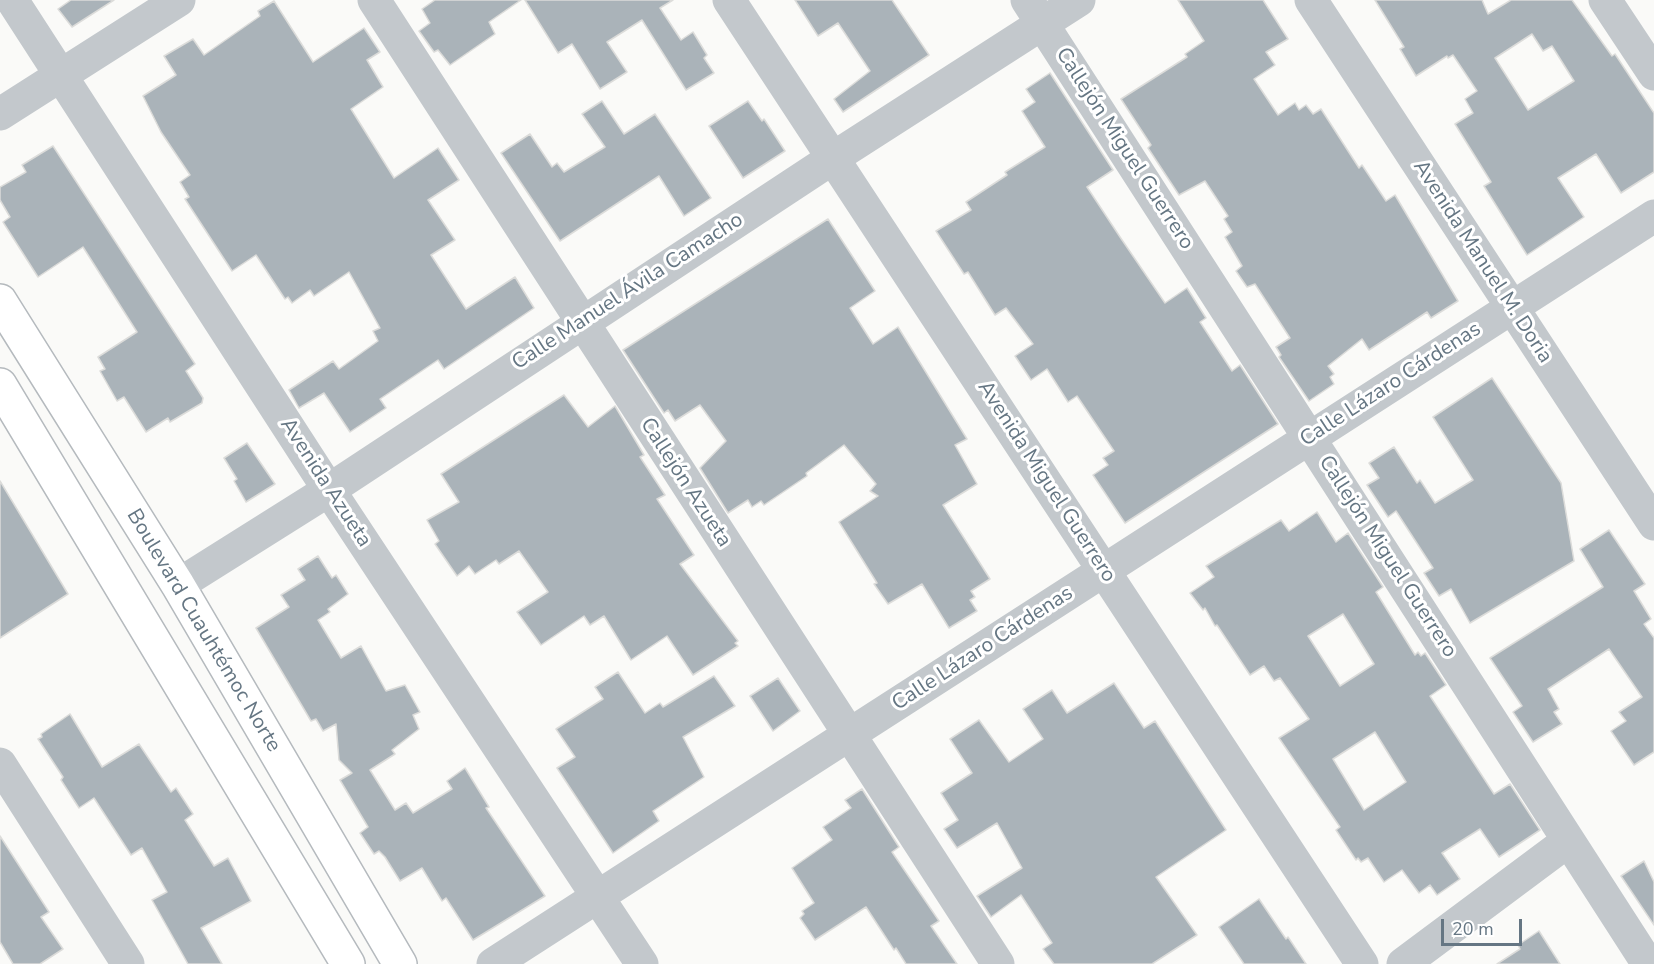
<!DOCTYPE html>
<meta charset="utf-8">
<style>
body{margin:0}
#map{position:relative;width:1654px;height:964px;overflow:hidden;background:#fafaf8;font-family:"Nunito Sans",sans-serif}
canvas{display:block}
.scale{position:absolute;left:1441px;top:919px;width:81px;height:27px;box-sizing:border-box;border:3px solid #657683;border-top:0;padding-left:8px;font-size:18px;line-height:21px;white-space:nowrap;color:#657683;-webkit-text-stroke:4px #fff;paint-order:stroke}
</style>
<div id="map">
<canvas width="1654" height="964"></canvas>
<div class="scale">20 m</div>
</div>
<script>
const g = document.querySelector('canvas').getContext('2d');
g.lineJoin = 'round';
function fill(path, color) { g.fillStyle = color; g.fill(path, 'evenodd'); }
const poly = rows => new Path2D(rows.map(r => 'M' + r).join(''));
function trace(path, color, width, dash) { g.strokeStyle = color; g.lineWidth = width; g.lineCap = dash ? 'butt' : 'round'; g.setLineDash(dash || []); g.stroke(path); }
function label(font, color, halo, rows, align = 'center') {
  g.font = font + ' "Nunito Sans",sans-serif'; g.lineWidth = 6; g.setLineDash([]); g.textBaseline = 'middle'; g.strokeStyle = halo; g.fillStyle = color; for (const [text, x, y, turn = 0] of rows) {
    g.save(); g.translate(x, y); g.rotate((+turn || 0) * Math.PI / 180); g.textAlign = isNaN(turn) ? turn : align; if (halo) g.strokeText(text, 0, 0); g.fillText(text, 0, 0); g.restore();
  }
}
const building = poly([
 [71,0,114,0,72,27,58,9,71,0],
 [435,0,521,0,489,22,495,34,450,65,438,50,434,52,419,31,430,23,422,9,435,0],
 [525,0,673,0,660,8,681,40,693,32,707,55,704,58,714,73,686,90,642,20,607,42,627,72,600,89,572,44,558,53,525,0],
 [795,0,892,0,929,55,843,112,834,99,870,71,838,23,818,36,795,0],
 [1178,0,1263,0,1288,39,1266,52,1275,65,1254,79,1278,115,1295,103,1299,110,1306,105,1313,114,1321,109,1359,168,1362,165,1386,201,1395,195,1458,301,1431,318,1427,312,1369,350,1362,339,1328,366,1334,374,1330,377,1334,384,1309,401,1279,357,1281,355,1276,347,1290,338,1255,284,1247,287,1236,271,1242,266,1225,237,1232,232,1224,219,1228,216,1205,181,1179,195,1148,148,1151,145,1121,99,1187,57,1185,54,1204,41,1178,0],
 [1375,0,1482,0,1488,14,1511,0,1572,0,1612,56,1615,54,1654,113,1654,172,1621,193,1596,154,1558,178,1584,217,1527,255,1484,186,1491,182,1455,124,1473,113,1465,99,1477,91,1453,55,1448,58,1447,56,1416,76,1400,49,1404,47,1375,0],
 [1532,34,1543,51,1552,46,1574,81,1528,110,1495,58,1532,34],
 [274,1,313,62,364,28,380,52,367,60,383,87,351,109,394,178,438,148,459,180,428,200,455,240,431,255,466,309,515,277,534,308,444,369,438,360,380,399,386,408,350,432,324,393,299,408,289,390,333,361,339,369,378,341,373,331,380,328,349,272,314,296,310,290,292,303,288,297,285,299,256,255,232,271,185,199,189,197,180,182,190,175,161,132,143,96,176,75,164,56,193,39,204,55,260,16,258,11,274,1],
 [1050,73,1113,170,1087,187,1120,237,1165,303,1187,288,1206,318,1200,322,1232,371,1240,365,1278,424,1125,523,1093,475,1108,465,1103,458,1114,451,1077,396,1068,402,1047,369,1031,380,1015,356,1033,344,1006,308,995,315,968,272,964,274,936,231,971,210,966,202,1007,175,1005,172,1045,147,1022,111,1035,102,1026,89,1050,73],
 [602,101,624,134,655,114,711,198,684,216,659,176,560,241,501,153,530,134,552,167,557,163,564,172,605,147,582,114,602,101],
 [748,101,762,121,764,119,785,151,743,178,709,126,748,101],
 [53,146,195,364,186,371,203,398,202,403,170,422,168,418,146,432,124,397,117,401,100,371,105,369,98,357,137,332,83,247,38,277,3,222,10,217,0,200,0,187,26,172,22,165,53,146],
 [828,219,875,291,850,308,873,344,898,327,967,439,955,445,977,484,943,505,990,579,971,591,975,597,970,600,977,611,949,628,922,584,888,604,874,584,877,583,839,522,878,496,870,491,876,484,844,445,806,473,807,476,764,505,761,501,752,507,748,500,728,513,700,468,726,441,700,405,675,421,668,410,664,413,623,350,828,219],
 [1492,378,1561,483,1574,561,1470,623,1451,589,1439,596,1424,573,1433,568,1396,511,1388,517,1367,485,1379,478,1369,463,1394,447,1417,483,1420,480,1435,503,1473,480,1433,417,1492,378],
 [564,395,588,427,615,406,644,455,640,457,665,495,657,499,694,555,680,564,738,641,735,643,738,646,693,675,667,636,631,660,604,616,590,625,584,616,541,645,517,612,548,592,519,551,499,564,496,560,475,574,469,566,457,576,435,544,439,541,427,520,459,502,441,474,564,395],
 [247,443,275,484,246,502,234,481,237,479,224,458,247,443],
 [0,481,68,594,0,638,0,481],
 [1317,512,1336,542,1348,533,1383,587,1376,592,1415,655,1418,652,1421,656,1425,653,1446,685,1430,696,1494,794,1510,784,1540,830,1499,857,1480,829,1442,853,1460,879,1437,895,1430,885,1419,893,1402,870,1384,882,1368,858,1361,862,1358,858,1356,860,1336,830,1340,827,1279,738,1309,719,1280,678,1274,681,1264,666,1250,675,1217,625,1215,626,1205,608,1203,610,1190,593,1214,577,1206,566,1281,520,1289,531,1317,512],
 [1343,614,1374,664,1340,686,1308,636,1343,614],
 [1375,732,1406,782,1364,810,1333,759,1375,732],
 [1609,530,1645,584,1634,591,1651,619,1644,624,1654,638,1654,752,1634,765,1611,731,1626,721,1619,712,1642,697,1609,649,1548,689,1559,709,1554,712,1562,724,1533,742,1513,712,1522,706,1490,658,1603,587,1580,549,1609,530],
 [318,556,332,578,336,575,348,594,328,609,330,612,318,620,341,658,361,646,386,691,405,685,420,712,413,715,419,729,392,750,395,754,370,770,395,810,406,803,413,813,452,789,447,781,465,768,489,807,486,808,545,896,473,940,446,898,442,901,422,868,400,881,385,857,379,851,374,854,360,833,368,827,340,780,352,773,339,760,336,724,323,731,316,719,311,721,256,628,289,607,281,595,305,580,298,569,318,556],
 [618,672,645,713,660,703,663,707,714,676,735,706,683,737,704,777,653,811,659,821,613,853,557,768,575,757,556,729,603,699,595,687,618,672],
 [778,678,800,711,773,731,750,696,778,678],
 [1114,683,1144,728,1155,721,1226,830,1156,877,1197,935,1152,964,1054,964,1043,949,1052,943,1021,895,991,917,977,896,1022,868,997,823,957,848,944,829,958,820,941,793,972,773,950,739,979,720,1009,762,1043,739,1023,709,1052,690,1067,713,1114,683],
 [70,714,102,767,139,744,171,792,176,788,193,814,185,820,214,866,228,858,251,901,201,928,222,964,188,964,152,900,167,892,142,848,131,855,94,798,79,808,61,780,63,777,38,739,42,737,41,734,70,714],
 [862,789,899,847,892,852,939,921,931,926,957,964,906,964,896,948,894,950,866,907,815,940,800,918,804,914,802,911,814,903,792,868,832,840,823,827,851,808,845,800,862,789],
 [0,836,49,912,41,917,63,949,40,964,13,964,0,942,0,836],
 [1644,861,1654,882,1654,925,1621,876,1644,861],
 [1259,899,1286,939,1288,937,1306,964,1244,964,1219,927,1259,899],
 [1539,931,1560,964,1497,964,1520,949,1518,945,1539,931]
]);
const minor = poly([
 [12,0,329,490,642,964],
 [374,0,998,964],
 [729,0,1362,964],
 [1027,0,1648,964],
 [1311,0,1654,524],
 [1605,0,1654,74],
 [0,114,179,0],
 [178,585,329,490,833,158,1079,0],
 [0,764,128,964],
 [493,964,1654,216],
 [1403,964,1568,841]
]);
const major = poly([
 [0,301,178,585,400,964],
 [0,385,348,964]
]);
const streetNames = [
 ["Callejón Miguel Guerrero",1124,149,57],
 ["Avenida Manuel M. Doria",1482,262,57],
 ["Calle Manuel Ávila Camacho",628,292,-33],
 ["Calle Lázaro Cárdenas",1391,385,-33],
 ["Avenida Miguel Guerrero",1046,482,57],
 ["Avenida Azueta",325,483,57],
 ["Callejón Azueta",685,483,57],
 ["Callejón Miguel Guerrero",1387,557,57],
 ["Boulevard Cuauhtémoc Norte",203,631,59],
 ["Calle Lázaro Cárdenas",983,649,-33]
];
fill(building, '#aab3b9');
trace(building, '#dcdcda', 1.5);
trace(major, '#b5babe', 36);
trace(minor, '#c3c8cc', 33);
trace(major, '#fff', 33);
label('21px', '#657683', '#fff', streetNames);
</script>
